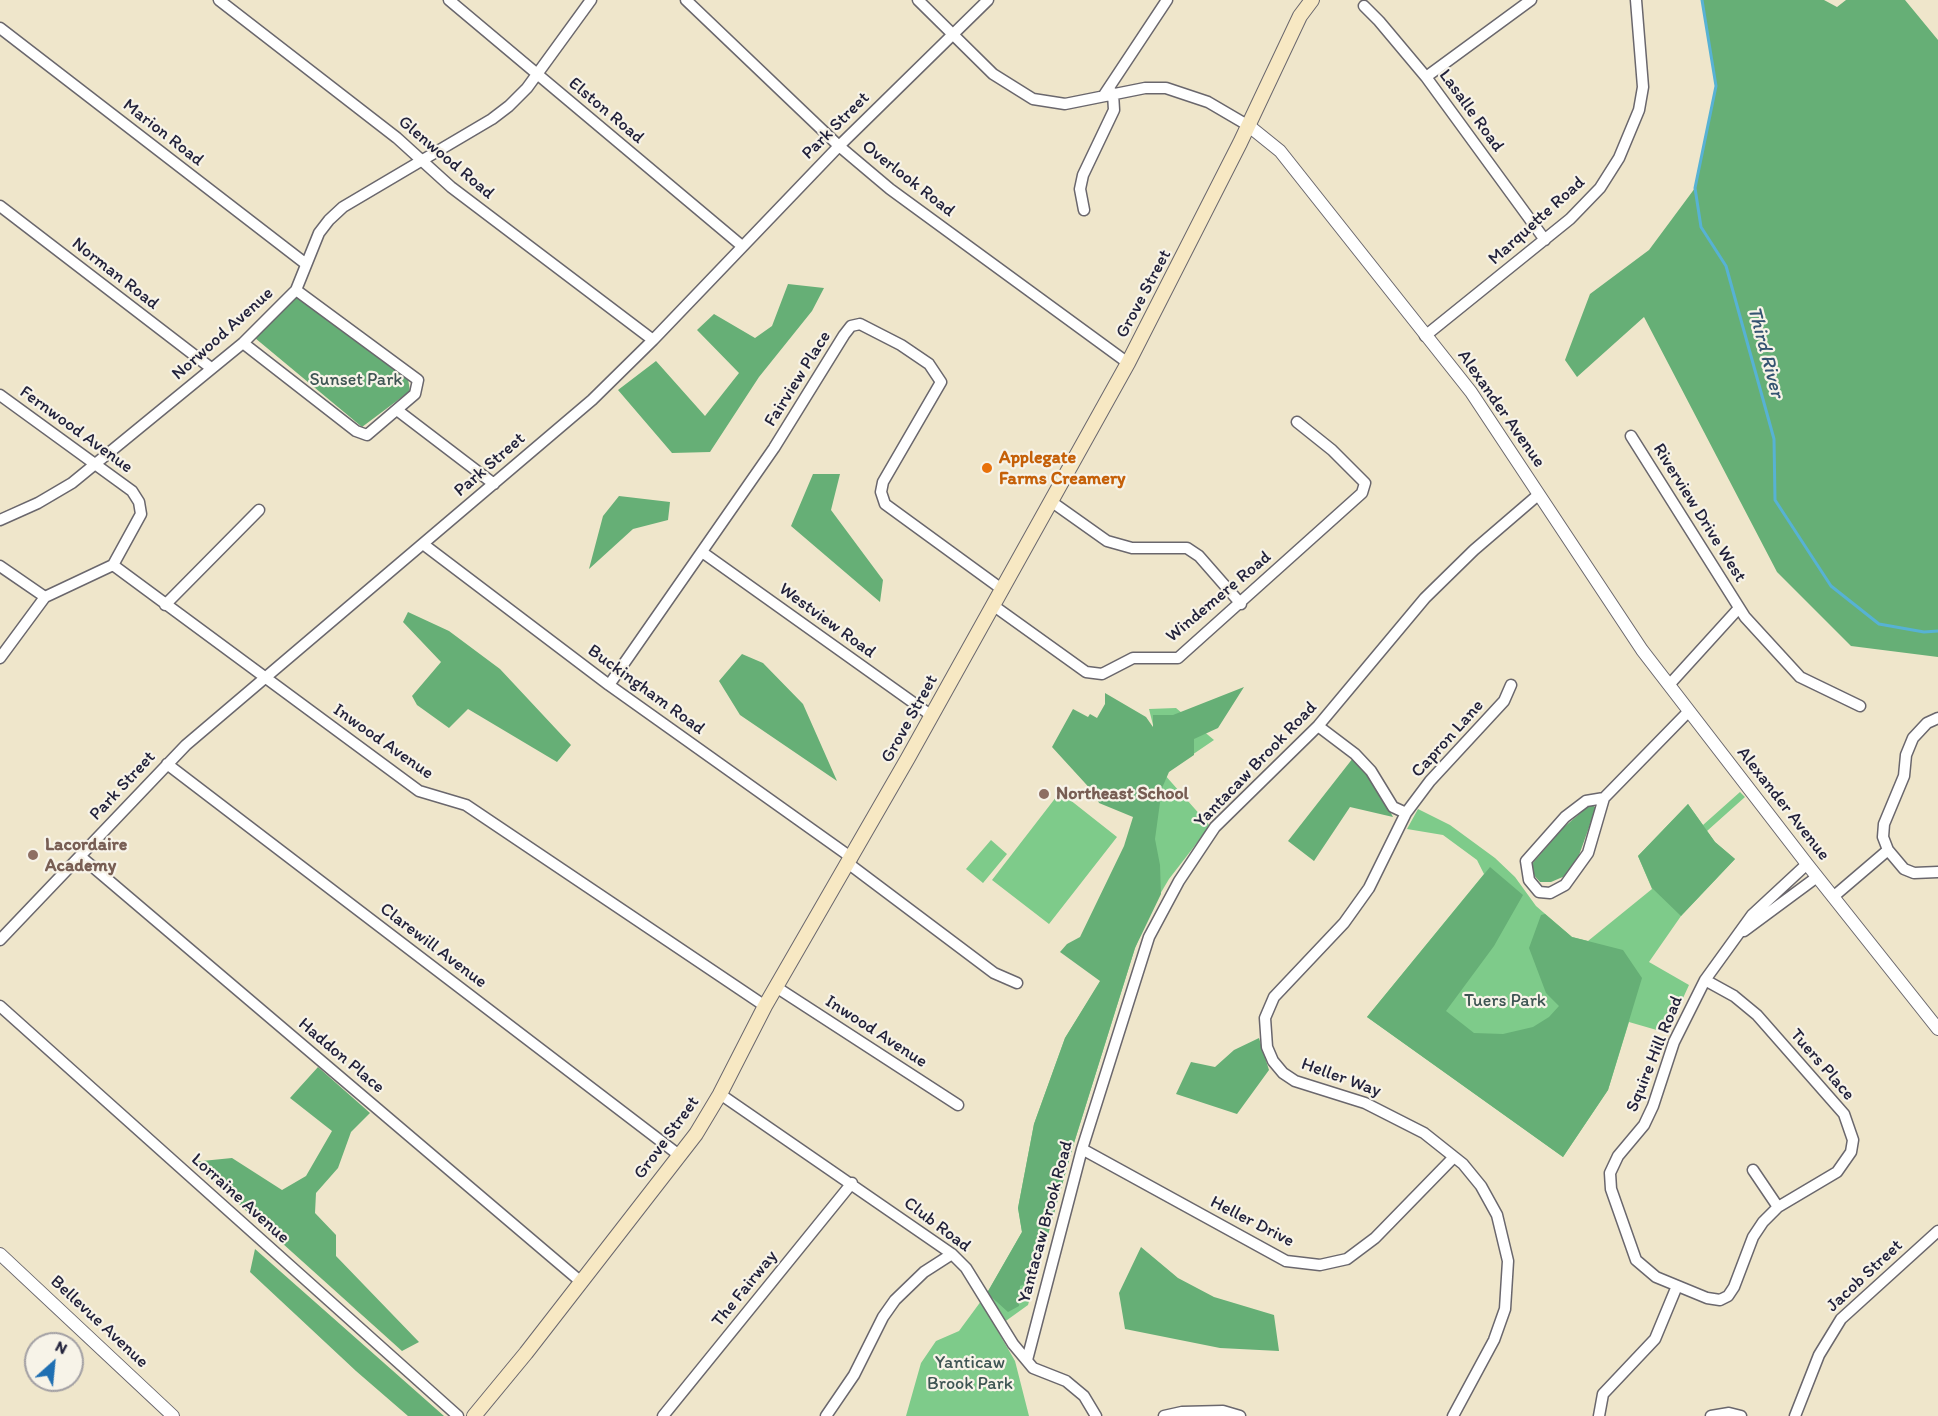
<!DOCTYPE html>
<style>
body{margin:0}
#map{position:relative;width:1938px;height:1416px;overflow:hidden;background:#efe6cb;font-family:Itim,sans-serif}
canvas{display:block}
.north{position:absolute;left:24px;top:1332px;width:60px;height:60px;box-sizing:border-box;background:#f7f3e8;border:2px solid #a29fa3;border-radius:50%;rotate:27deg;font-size:16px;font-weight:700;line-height:24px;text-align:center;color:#22223b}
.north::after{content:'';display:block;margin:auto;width:21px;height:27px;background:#1f6fb2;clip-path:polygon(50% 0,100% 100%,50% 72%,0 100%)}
</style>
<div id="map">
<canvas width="1938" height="1416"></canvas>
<div class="north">N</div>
</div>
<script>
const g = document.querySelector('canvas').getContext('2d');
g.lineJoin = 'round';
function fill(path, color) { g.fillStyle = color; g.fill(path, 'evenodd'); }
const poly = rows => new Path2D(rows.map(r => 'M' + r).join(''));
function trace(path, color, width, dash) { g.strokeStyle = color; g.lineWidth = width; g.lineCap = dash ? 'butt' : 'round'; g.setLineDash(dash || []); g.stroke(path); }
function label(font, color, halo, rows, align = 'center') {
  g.font = font + ' Itim,sans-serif'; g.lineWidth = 4.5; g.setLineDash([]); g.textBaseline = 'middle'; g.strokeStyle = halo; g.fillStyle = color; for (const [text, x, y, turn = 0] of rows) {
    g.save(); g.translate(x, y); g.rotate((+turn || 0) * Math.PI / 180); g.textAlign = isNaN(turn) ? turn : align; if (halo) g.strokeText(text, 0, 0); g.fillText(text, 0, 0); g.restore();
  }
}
const green = poly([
 [1176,708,1214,740,1164,774,1210,826,1169,879,1150,911,1135,948,1074,1143,1028,1305,996,1328,1015,1361,1029,1416,906,1416,921,1363,936,1341,959,1331,987,1293,1022,1232,1018,1208,1034,1124,1065,1038,1100,982,1147,815,1154,729,1149,709],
 [1060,792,1117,837,1049,924,992,880],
 [1740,792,1745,797,1707,831,1715,842,1735,859,1681,916,1649,962,1689,985,1667,1033,1629,1022,1608,1090,1563,1157,1367,1017,1484,874,1477,860,1443,835,1407,829,1418,809,1450,825,1495,858,1515,877,1536,906,1572,937,1588,941,1652,889,1638,856,1688,804,1703,825],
 [991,840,1007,854,983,883,966,869]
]);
const forest = poly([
 [1702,0,1824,0,1837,7,1846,0,1905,0,1938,40,1938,657,1851,646,1777,572,1644,317,1577,377,1565,360,1590,294,1649,250,1695,188,1716,86],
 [788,284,824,288,812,311,759,377,710,452,672,453,618,390,656,361,705,416,739,373,697,330,714,314,755,338,772,326],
 [296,295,408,379,410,391,362,427,255,338],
 [813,474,840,474,831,510,883,580,880,602,791,526],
 [619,496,670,502,668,520,633,529,589,569,603,516],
 [408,612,449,631,500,669,571,745,557,762,468,709,449,728,417,705,412,696,441,662,403,622],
 [742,654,763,663,803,704,837,781,740,715,719,681],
 [1244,687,1218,728,1194,739,1194,755,1169,772,1162,788,1155,839,1160,865,1161,894,1135,948,1074,1143,1035,1280,1020,1286,1019,1306,1008,1312,987,1293,1022,1232,1018,1208,1034,1124,1065,1038,1100,981,1060,952,1067,944,1080,937,1124,846,1133,817,1099,803,1095,794,1052,747,1073,709,1088,717,1090,714,1097,718,1105,704,1105,693,1146,717,1153,727,1153,715,1173,715],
 [1353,758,1375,783,1393,817,1350,807,1314,861,1288,841],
 [1591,804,1596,808,1578,858,1565,876,1551,882,1540,882,1531,872,1531,865,1564,827],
 [1688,804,1715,842,1735,859,1681,916,1652,888,1638,856],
 [1490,867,1523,895,1494,946,1446,1011,1474,1033,1503,1034,1533,1027,1549,1017,1559,1006,1546,993,1529,948,1541,915,1545,914,1572,937,1623,950,1642,978,1608,1090,1563,1157,1367,1017],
 [1259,1038,1269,1070,1237,1114,1176,1094,1191,1062,1215,1067,1234,1050],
 [318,1067,370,1113,351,1132,338,1168,316,1193,315,1213,336,1235,336,1256,419,1342,402,1351,192,1162,232,1158,282,1190,306,1176,332,1131,290,1098],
 [1141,1247,1178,1278,1214,1297,1274,1315,1279,1351,1220,1348,1125,1329,1119,1293],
 [255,1249,444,1416,408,1416,356,1371,250,1272]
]);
const stream = poly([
 [1702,0,1716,86,1695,188,1701,227,1726,266,1774,439,1775,500,1831,586,1879,624,1924,632,1938,631]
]);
const minor = poly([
 [219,0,397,138,451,187,653,340],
 [449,0,742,246],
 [686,0,839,146,890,189,1128,363],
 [918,0,993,74,1033,99,1065,104,1145,88,1166,88,1208,102,1249,126],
 [1364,6,1379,21,1426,77,1545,240],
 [0,28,306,264],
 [1426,77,1531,0],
 [1104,95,1167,0],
 [0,206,211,368],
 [1084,210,1080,189,1083,175,1114,110,1113,93],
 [1425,336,1570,219,1600,188,1619,158,1639,110,1643,87,1636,0],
 [243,343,356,431,367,435,415,394,418,380,296,290],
 [0,395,132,491,139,502,141,514,113,565,45,597,0,566],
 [397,410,494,484],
 [1631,436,1745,617,1800,677,1860,706],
 [1052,502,1107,541,1132,548,1187,548,1199,556,1241,604],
 [0,520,38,503,72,483,243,343,296,290,319,233,329,220,343,207,492,119,509,106,527,88,591,0],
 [423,544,609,685,852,858],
 [702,552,932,716],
 [113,565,419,791,466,805,765,1006],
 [165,605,259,510],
 [994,606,1086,672,1102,674,1133,658,1178,658,1362,493,1365,483,1332,450,1297,422],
 [0,658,45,597],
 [609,685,774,448,844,335,851,326,860,324,901,345,929,364,941,382,883,482,881,492,885,504,1003,590],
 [1669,685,1739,608],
 [1938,718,1927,723,1913,738,1906,755,1904,776,1884,824,1883,837,1888,850,1904,869,1914,873,1938,872],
 [1318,726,1355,754,1371,771,1393,807,1406,813],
 [167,764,679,1155],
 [1604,798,1586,801,1565,817,1526,861,1529,880,1539,892,1550,893,1565,885,1588,853,1604,798,1689,711],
 [80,856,580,1281],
 [849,864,994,973,1017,983],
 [1833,897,1888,850],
 [1744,931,1817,877],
 [0,940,186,745,592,400,653,340,839,146,988,0],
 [1705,980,1734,996,1757,1015,1844,1114,1853,1140,1851,1152,1837,1172,1778,1207,1763,1222,1753,1237,1734,1287,1728,1296,1720,1300,1707,1298,1656,1277,1636,1260,1611,1189,1610,1173,1618,1156,1644,1125,1653,1106,1674,1042,1705,980,1752,915,1807,864],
 [776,987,958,1105],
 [0,1006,458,1416],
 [720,1094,952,1254,966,1268,1013,1344,1033,1368,1066,1381,1084,1396,1096,1416],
 [1082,1149,1286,1261,1320,1265,1347,1259,1375,1238,1454,1157],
 [1753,1170,1778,1207],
 [1027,1360,1082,1149,1149,937,1179,881,1215,827,1318,726,1425,598,1474,550,1538,495],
 [663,1416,852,1183],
 [826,1416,854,1375,883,1317,895,1300,924,1272,952,1254],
 [1164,1416,1182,1412,1223,1411,1240,1416],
 [1453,1416,1494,1340,1505,1309,1508,1261,1497,1215,1481,1186,1463,1164,1424,1133,1365,1103,1295,1081,1283,1073,1273,1061,1267,1047,1265,1018,1274,997,1344,923,1369,888,1406,813,1430,781,1504,701,1511,685],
 [1599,1416,1603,1394,1655,1339,1677,1286],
 [1711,1416,1729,1413,1741,1416],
 [1795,1416,1819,1355,1841,1319,1938,1231]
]);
const tertiary = poly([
 [1249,126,1280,151,1471,392,1642,650,1807,864,1938,1029],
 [0,1254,173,1416]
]);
const secondary = poly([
 [474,1416,526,1353,696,1134,720,1094,765,1006,908,758,1128,363,1240,143,1300,16,1312,0]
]);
const markers = [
 [987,468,6,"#e8710a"],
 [1044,794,6,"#8d6e63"],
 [33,855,6,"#8d6e63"]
];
const streetNames = [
 ["Elston Road",606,111,40],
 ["Lasalle Road",1471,111,54],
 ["Park Street",836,126,-45],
 ["Marion Road",163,133,38],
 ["Glenwood Road",446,158,40],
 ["Overlook Road",908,179,38],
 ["Marquette Road",1537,221,-42],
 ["Norman Road",115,274,38],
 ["Grove Street",1144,294,-62],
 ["Norwood Avenue",223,334,-42],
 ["Fairview Place",798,379,-58],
 ["Alexander Avenue",1501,409,55],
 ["Fernwood Avenue",76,430,36],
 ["Park Street",490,465,-41],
 ["Riverview Drive West",1699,513,58],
 ["Windemere Road",1219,597,-40],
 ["Westview Road",827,621,36],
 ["Buckingham Road",646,690,36],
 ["Grove Street",910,719,-61],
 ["Capron Lane",1448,739,-48],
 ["Inwood Avenue",383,742,35],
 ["Yantacaw Brook Road",1256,765,-46],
 ["Park Street",123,786,-47],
 ["Alexander Avenue",1783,804,52],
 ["Clarewill Avenue",433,946,37],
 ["Inwood Avenue",876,1032,33],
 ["Squire Hill Road",1655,1054,-68],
 ["Haddon Place",341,1056,40],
 ["Tuers Place",1822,1065,49],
 ["Heller Way",1341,1078,20],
 ["Grove Street",667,1138,-54],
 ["Lorraine Avenue",240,1199,42],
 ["Yantacaw Brook Road",1046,1222,-75],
 ["Heller Drive",1252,1222,27],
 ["Club Road",937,1225,37],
 ["Jacob Street",1865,1276,-43],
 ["The Fairway",745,1289,-51],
 ["Bellevue Avenue",99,1322,43]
];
const parkNames = [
 ["Sunset Park",356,380],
 ["Tuers Park",1505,1001],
 ["Yanticaw",970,1363],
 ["Brook Park",970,1384]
];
const foodNames = [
 ["Applegate",999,458],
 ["Farms Creamery",999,479]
];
const educationNames = [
 ["Northeast School",1056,794],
 ["Lacordaire",45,845],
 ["Academy",45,866]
];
const waterNames = [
 ["Third River",1765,352,75]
];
fill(green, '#7ecb8a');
fill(forest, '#66af76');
trace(stream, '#57b2d4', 3);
trace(minor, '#6a676d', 13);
trace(tertiary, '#6a676d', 14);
trace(secondary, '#6a676d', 16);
trace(minor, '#fff', 10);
trace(tertiary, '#fff', 12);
trace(secondary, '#f7e8c3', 14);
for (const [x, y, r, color] of markers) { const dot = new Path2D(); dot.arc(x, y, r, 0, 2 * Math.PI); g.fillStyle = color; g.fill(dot); trace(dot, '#f7f3e8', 2); }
label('18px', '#22223b', '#f7f3e8', streetNames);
label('18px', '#3e5553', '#f7f3e8', parkNames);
label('bold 18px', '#c56008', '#f7f3e8', foodNames, 'left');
label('bold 18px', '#785e54', '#f7f3e8', educationNames, 'left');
label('italic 20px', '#355471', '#f7f3e8', waterNames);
</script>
